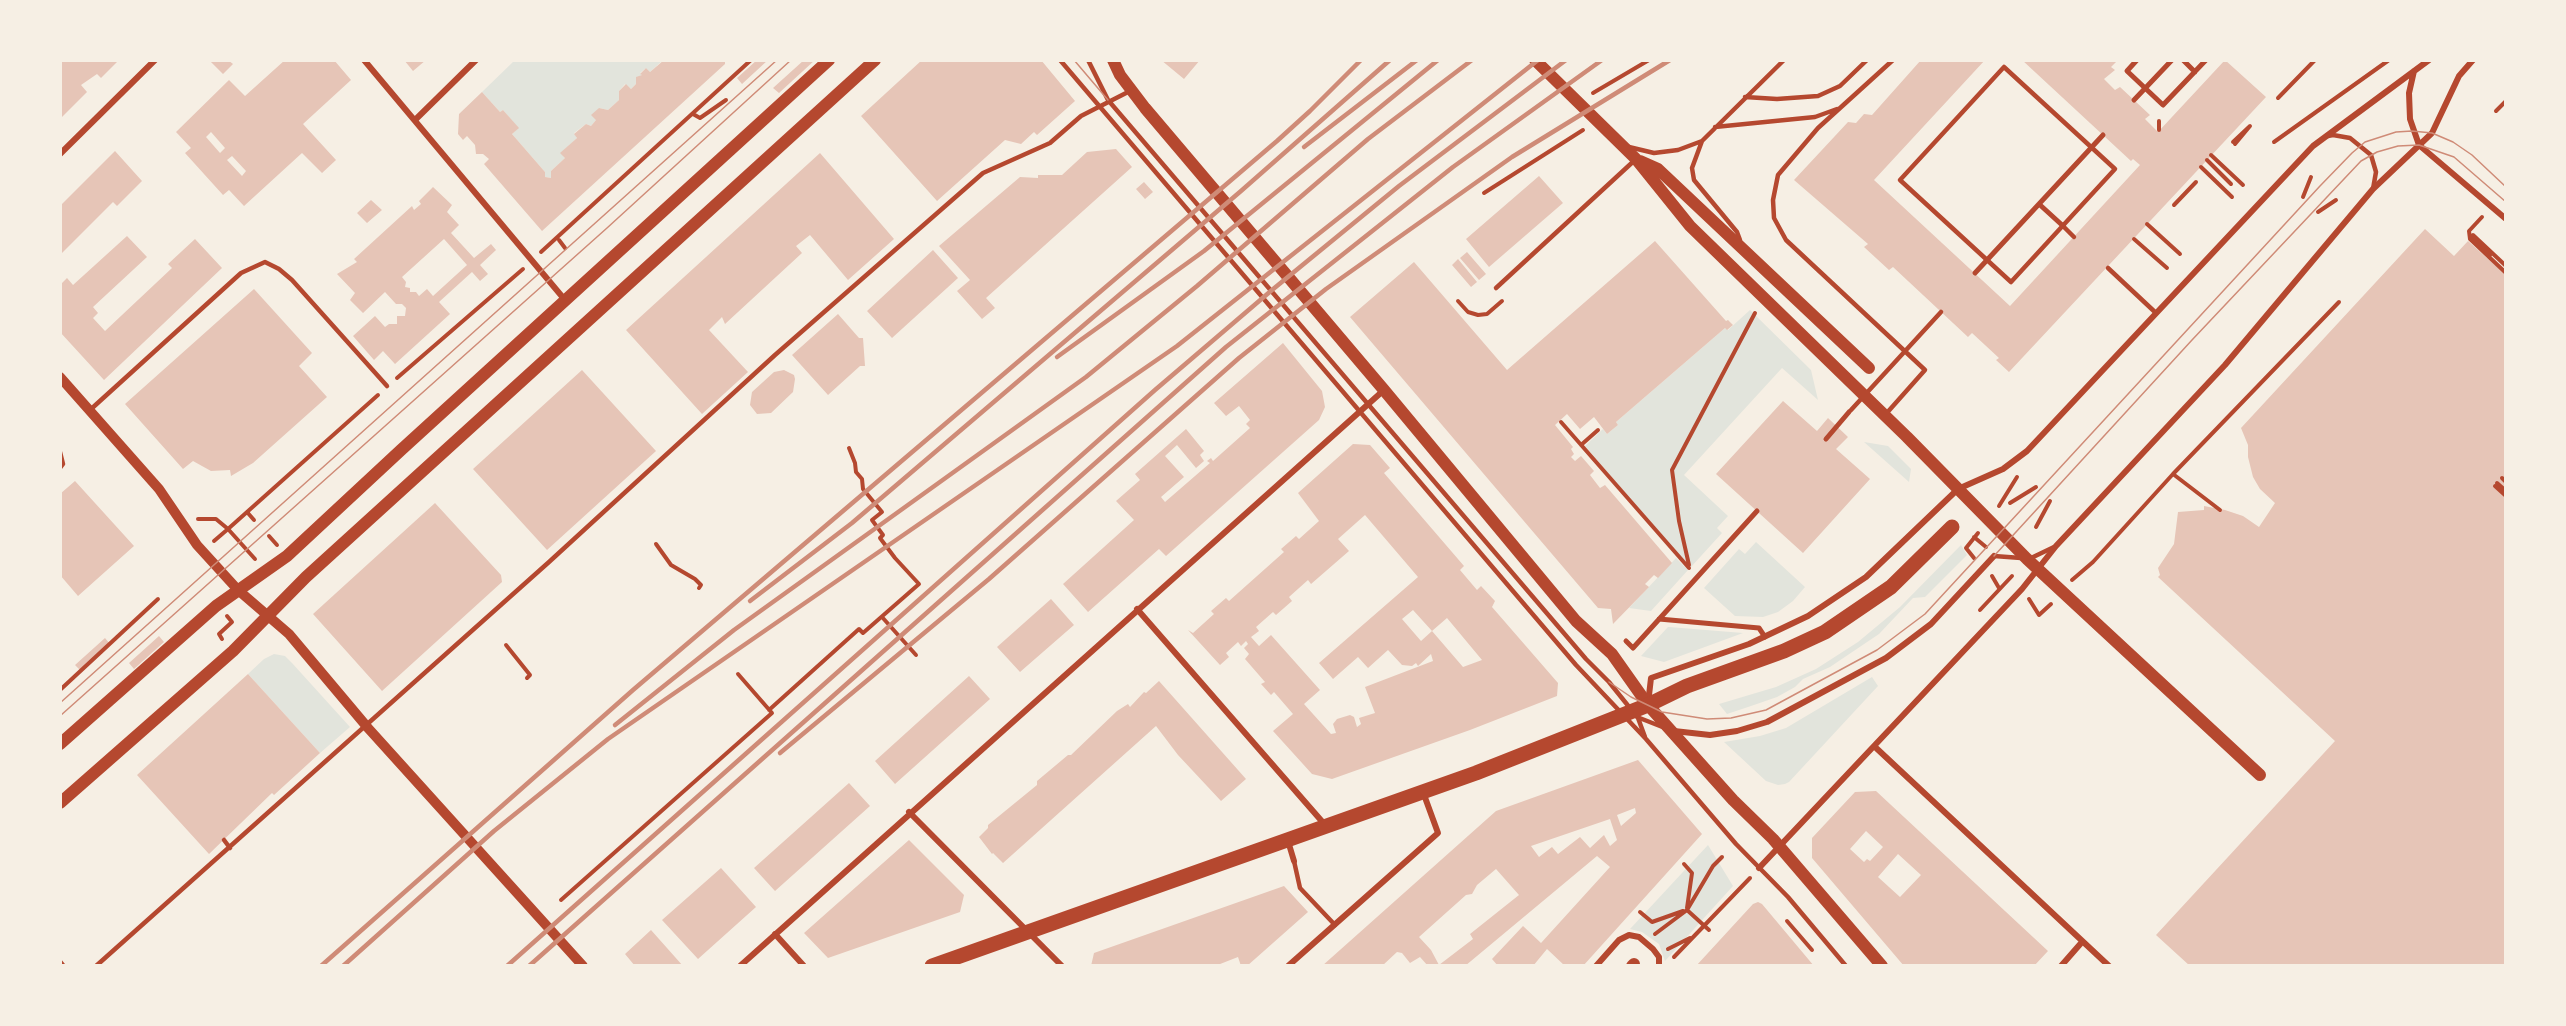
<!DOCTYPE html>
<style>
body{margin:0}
#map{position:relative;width:2566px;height:1026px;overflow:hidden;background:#f6efe4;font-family:"Source Sans 3",sans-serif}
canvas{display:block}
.frame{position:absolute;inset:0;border:62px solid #f6efe4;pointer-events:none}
</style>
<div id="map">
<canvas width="2566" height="1026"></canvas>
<div class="frame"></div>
</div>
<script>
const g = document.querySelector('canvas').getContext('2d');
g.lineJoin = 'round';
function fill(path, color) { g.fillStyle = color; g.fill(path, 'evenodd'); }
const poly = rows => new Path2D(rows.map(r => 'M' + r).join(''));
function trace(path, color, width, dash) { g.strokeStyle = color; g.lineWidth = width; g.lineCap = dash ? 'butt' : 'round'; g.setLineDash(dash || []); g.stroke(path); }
const green = poly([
 [515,60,663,60,650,72,646,68,640,73,642,75,636,78,636,84,631,89,625,84,619,91,619,100,608,110,599,108,596,120,591,126,586,124,574,133,577,138,561,153,565,158,551,171,551,178,545,177,545,172,512,134,518,128,503,110,500,112,482,92],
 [1750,310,1811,370,1818,400,1782,368,1684,475,1728,516,1717,528,1722,533,1691,567,1678,555,1585,446,1603,429,1607,434,1618,425,1616,422,1725,328,1728,330],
 [1864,442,1888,446,1911,469,1909,482],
 [1756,542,1805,587,1793,601,1778,612,1763,617,1735,616,1704,588,1739,549,1745,554],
 [1961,545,1967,555,1925,597,1913,598,1879,634,1830,667,1803,679,1795,687,1777,697,1751,706,1727,714,1719,704,1776,687,1816,669,1858,642,1900,607],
 [1676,558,1688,570,1651,611,1629,608],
 [1668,627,1669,627,1743,633,1664,662,1641,656],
 [274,654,285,656,292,663,350,727,320,753,248,674,264,659],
 [1872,677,1878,686,1789,782,1785,784,1778,785,1766,781,1724,742,1760,736,1786,728],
 [1708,845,1733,886,1665,961,1659,944,1642,932,1630,929]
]);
const building = poly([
 [60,60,119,60,101,78,97,74,81,85,87,92,60,119],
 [209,60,228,60,233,64,223,74],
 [285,60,334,60,351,80,303,124,336,160,322,173,302,153,244,206,229,190,223,195,185,153,191,148,176,132,229,80,245,96],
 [211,132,225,148,220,153,206,137],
 [232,156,246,171,242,176,227,160],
 [404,60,426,60,413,71],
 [664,60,725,60,725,64,542,231,484,164,489,159,483,154,476,154,475,145,467,136,463,140,458,134,459,114,482,92,500,112,503,110,519,128,512,134,545,172,545,177,551,178,551,171,565,158,560,153,577,138,574,134,586,124,591,126,596,120,591,115,599,108,608,110,619,100,619,91,626,84,631,89,636,84,636,77,642,75,640,74,646,68,650,72],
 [757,60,768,60,742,84,737,78],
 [804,60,815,60,779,93,773,88],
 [922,60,1041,60,1075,101,1037,135,1034,132,1021,144,1005,140,937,201,861,116],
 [1161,60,1200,60,1184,79],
 [1921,60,1985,60,1874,180,2010,306,2140,165,2133,159,2131,161,2022,60,2118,60,2111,67,2115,70,2104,79,2115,90,2120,87,2150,115,2145,119,2158,132,2225,60,2266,97,2009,372,1996,360,1999,358,1972,333,1968,337,1893,267,1889,270,1864,247,1868,244,1794,180,1848,122,1856,123,1864,114,1872,115],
 [1116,149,1132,167,986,298,995,308,982,319,957,291,970,280,939,246,1020,177,1038,178,1038,175,1062,175,1087,152],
 [115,151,142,181,117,206,113,202,60,255,60,206],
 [820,153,894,239,848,280,810,235,796,246,802,253,725,324,722,317,709,330,748,372,702,414,626,330],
 [1539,176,1563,203,1489,267,1466,239],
 [1144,182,1153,192,1145,199,1136,189],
 [433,187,452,205,447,212,459,225,451,233,474,258,491,244,496,250,480,265,488,274,480,281,472,272,439,302,450,314,395,364,383,351,374,360,353,336,375,316,385,327,389,324,397,324,397,316,405,316,406,308,402,304,396,304,385,292,363,313,350,300,355,293,337,274,357,262,354,259,412,206,414,210,421,204,419,201],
 [444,239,467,265,433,296,427,289,419,296,416,292,410,292,410,288,405,287,406,282,402,277],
 [371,200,382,210,367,223,357,213],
 [2425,229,2454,256,2468,241,2506,275,2506,966,2190,966,2156,935,2335,741,2158,577,2160,575,2158,568,2174,544,2178,512,2204,510,2204,506,2225,510,2243,516,2259,527,2275,503,2260,489,2253,477,2248,457,2248,445,2241,428],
 [127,236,147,257,93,307,98,313,93,318,105,331,172,268,168,264,195,239,222,268,104,380,60,332,60,281,62,283,67,278,73,285],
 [1655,241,1726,321,1728,320,1733,325,1727,330,1725,328,1616,422,1618,425,1607,434,1594,417,1580,429,1567,414,1555,425,1573,447,1571,449,1574,454,1571,457,1575,461,1581,456,1594,471,1590,475,1600,488,1605,485,1672,563,1658,578,1654,575,1645,584,1649,587,1613,624,1611,609,1598,608,1350,317,1414,262,1507,370],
 [933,250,958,278,892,338,867,311],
 [1467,252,1486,274,1479,280,1460,258],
 [1458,259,1477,282,1471,287,1452,265],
 [254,289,312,353,299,366,327,397,253,463,231,476,230,470,211,471,193,461,183,469,125,404],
 [838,314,859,338,863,338,865,366,860,366,828,395,792,355],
 [1283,343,1322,391,1325,407,1319,420,1166,556,1159,549,1088,612,1063,584,1134,520,1116,501,1140,480,1135,474,1186,429,1204,451,1200,455,1204,461,1196,468,1177,445,1165,456,1184,477,1161,497,1165,502,1210,463,1207,461,1211,458,1213,461,1250,428,1246,424,1250,420,1239,406,1226,416,1214,403],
 [582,370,656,451,547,550,473,469],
 [784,370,794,375,795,379,793,392,771,413,757,414,750,405,752,392,774,372],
 [1783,401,1817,431,1828,418,1848,437,1836,449,1870,479,1803,553,1716,474],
 [1353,444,1370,445,1390,468,1384,473,1464,566,1460,570,1477,590,1481,586,1495,601,1492,607,1558,683,1557,696,1470,730,1332,779,1312,774,1273,731,1293,714,1274,692,1271,695,1261,684,1265,682,1245,659,1249,654,1244,648,1248,644,1246,641,1241,646,1238,642,1226,653,1229,657,1220,665,1188,630,1193,633,1214,614,1211,611,1226,598,1229,601,1284,552,1281,549,1296,536,1299,539,1319,521,1298,493],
 [1365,515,1418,577,1319,663,1333,679,1358,657,1368,668,1388,650,1402,665,1412,666,1416,663,1418,666,1431,654,1433,661,1365,687,1375,713,1359,718,1361,724,1357,727,1354,717,1350,715,1337,719,1333,724,1336,733,1331,734,1304,704,1320,690,1271,635,1259,646,1251,637,1259,631,1256,627,1273,612,1276,615,1292,601,1289,597,1308,580,1311,584,1349,551,1338,539],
 [1413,610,1432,631,1447,618,1482,660,1463,667,1432,631,1421,641,1402,619],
 [75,481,134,546,78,596,60,575,60,494],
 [435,503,501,575,502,582,382,691,313,614],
 [1051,599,1074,625,1020,672,997,647],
 [159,636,164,642,134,669,129,663],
 [105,638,110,644,80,670,75,665],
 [248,674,320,753,274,795,272,793,209,854,137,775],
 [969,676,990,699,895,784,875,761],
 [1159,681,1246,779,1221,801,1178,755,1156,726,1003,863,993,853,992,854,979,837,988,828,988,825,1037,785,1037,781,1068,755,1071,755,1117,711,1128,704,1130,707,1144,692,1146,693],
 [1638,760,1702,834,1583,966,1565,966,1547,949,1533,966,1498,966,1492,959,1523,926,1541,943,1610,867,1597,856,1465,966,1428,966,1420,957,1410,963,1402,953,1397,952,1382,966,1322,966,1496,811],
 [1635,808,1636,813,1621,826,1617,815],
 [1610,819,1617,840,1610,846,1604,835,1590,848,1580,837,1558,854,1552,847,1539,857,1531,846],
 [1496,869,1519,895,1470,934,1473,939,1439,965,1431,950,1419,937,1466,895,1472,894,1477,885],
 [849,783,870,806,775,891,754,868],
 [1876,791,2048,951,2034,966,1904,966,1812,858,1812,838,1855,792],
 [1866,831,1883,847,1870,861,1867,859,1864,862,1850,849],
 [1898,854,1921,875,1900,897,1878,877],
 [909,840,964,895,960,912,828,958,804,933],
 [721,868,756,907,698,959,662,920],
 [1284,886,1308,912,1247,966,1241,966,1238,957,1215,966,1091,966,1094,953],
 [1758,902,1762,904,1814,966,1696,966,1753,904],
 [651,930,683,966,635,966,625,954]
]);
const path = poly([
 [1593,93,1649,60],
 [2278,98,2315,60],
 [2496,111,2506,101],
 [693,114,700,118,726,100],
 [2159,121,2159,130],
 [2233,142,2250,126,2235,144],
 [2274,142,2389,60],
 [2211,155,2243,185],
 [2207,160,2231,184],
 [2201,167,2232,197],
 [1484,193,1583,130],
 [2303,197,2311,177],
 [2174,205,2196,182],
 [2318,212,2336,200],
 [2482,217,2469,231,2470,239,2506,273],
 [2147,224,2180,254],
 [2470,235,2490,255],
 [2473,235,2506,266],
 [2134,239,2167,268],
 [559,240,565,248],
 [541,252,751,60],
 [1458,301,1468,312,1478,315,1487,314,1502,301],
 [397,378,523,269],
 [1561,422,1689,568],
 [1581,445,1598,430],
 [2173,474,2220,510],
 [2502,478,2506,482],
 [2497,483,2506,491],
 [2495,486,2506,496],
 [2010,503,2036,487],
 [1999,506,2017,477],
 [247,512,254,520],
 [198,519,216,519,228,529,378,395],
 [2036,527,2050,501],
 [269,536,277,545],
 [1974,537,1986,547],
 [214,541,228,529,255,559],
 [656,544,671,565,695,579,701,585,699,588],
 [1974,558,1966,548,1978,533],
 [1689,565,1679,521,1672,470,1755,313],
 [1992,576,1999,588],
 [2072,580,2093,562,2173,474,2339,302],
 [2029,599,2039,615,2051,604],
 [1980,610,2012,576],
 [882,617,916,655],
 [222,639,219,634,232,622,227,616],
 [506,645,530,675,527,678],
 [60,690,158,599],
 [769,710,859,629,863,633,919,584,895,558,880,538,883,535,872,520,882,512,863,489,862,479,856,472,855,463,849,448],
 [1684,864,1692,873,1687,908],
 [561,900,772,713,738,674],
 [1687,910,1709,930],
 [1640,912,1652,922,1683,911],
 [1787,921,1812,950],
 [1655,934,1687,910,1713,866,1722,857],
 [1668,949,1690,938],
 [1674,957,1750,878],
 [60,961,64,966]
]);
const service = poly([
 [1060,60,1576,665,1646,739,1736,844,1788,897,1846,966],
 [1088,60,1108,100,1586,659,1609,682,1638,718,1645,737],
 [2004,67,2115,169,2011,282,1900,180,2004,67],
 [1745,97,1777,99,1818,96,1840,86,1867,60],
 [1715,127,1815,117,1837,109],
 [2328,136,2333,135,2350,138,2371,155,2376,172,2373,189],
 [1702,141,1784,60],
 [1629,147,1654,153,1678,150,1702,141,1692,168,1694,180,1737,232,1740,240],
 [2062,225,2074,237],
 [2108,268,2156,313],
 [1496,288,1636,159],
 [90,410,241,273,265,262,279,269,292,280,387,386],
 [1851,410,1941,312],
 [1885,415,1925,370,1786,240,1774,218,1773,200,1778,175,1818,128,1893,60],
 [60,452,63,464,60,468],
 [1994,556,2021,558],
 [2029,559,2054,547],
 [1637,717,1665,728],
 [224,840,230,848],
 [1294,861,1300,888,1335,925],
 [96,966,549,562,775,355,983,173,1050,143,1081,116,1130,91]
]);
const pedestrian = poly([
 [2137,60,2127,71,2163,105,2206,60],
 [2183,60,2195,72],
 [2134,100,2172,60],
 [2039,204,2062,225],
 [1975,273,2103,135],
 [1826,439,1849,412],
 [1659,619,1759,628,1765,637],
 [1626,641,1633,648,1757,511]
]);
const minor = poly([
 [364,60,565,300],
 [2414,71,2409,93,2410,119,2419,145,2506,219],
 [415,120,476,60],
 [60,154,155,60],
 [1137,609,1326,826],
 [1648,704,1651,678,1749,644,1808,616,1866,577,1958,489,2003,469,2027,451,2313,146,2429,60],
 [1674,731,1710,735,1737,731,1767,722,1886,658,1931,624,1994,556],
 [1874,746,2109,966],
 [909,812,1062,966],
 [1288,841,1294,861],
 [1759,868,2022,589,2056,546,2225,365,2373,189,2432,133,2459,76,2473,60],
 [775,934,804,966],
 [740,966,1384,390],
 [1288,966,1438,833,1423,792],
 [1596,966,1619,940,1629,935,1639,937,1653,949,1659,957,1659,966],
 [2061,966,2082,942]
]);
const tertiary = poly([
 [60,377,159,489,197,545,238,590,289,634,368,728,583,966]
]);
const secondary = poly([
 [1113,60,1120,75,1145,108,1384,390,1576,621,1612,654,1648,705,1733,800,1773,839,1882,966],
 [1535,60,1636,159,1690,226,1907,437,2027,559,2260,775],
 [1640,161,1658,169,1869,368],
 [60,744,216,606,287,556,401,450,829,60],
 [60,803,233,651,306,577,875,60],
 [1632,966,1634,964]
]);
const primary = poly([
 [932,966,1476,773,1648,705,1687,686,1784,651,1825,632,1891,587,1952,527]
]);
const tram = poly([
 [1074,60,1108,100],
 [1994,556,2192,340,2361,161,2377,152,2398,146,2419,145,2454,157,2506,202],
 [1609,682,1631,697,1662,712,1707,719,1731,718,1766,710,1877,650,1925,614,2320,186,2352,153,2365,142,2396,132,2412,131,2432,133,2453,142,2472,155,2506,187],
 [60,703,777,60],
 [60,716,607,228,791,60]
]);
const rail = poly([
 [1304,147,1417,60],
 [1057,357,1204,251,1438,60],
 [750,601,852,523,1241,191,1390,60],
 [615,725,734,630,1086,377,1197,286,1368,139,1472,60],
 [780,753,989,579,1239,358,1326,289,1512,157,1670,60],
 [321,966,633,690,1277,141,1310,111,1361,60],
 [343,966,494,831,608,739,1177,346,1538,60],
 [507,966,1155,390,1272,290,1399,186,1566,60],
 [529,966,1226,347,1453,167,1602,60]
]);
fill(green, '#e2e4dc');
fill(building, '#e6c5b7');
trace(path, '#b5482f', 4);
trace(service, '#b5482f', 4.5);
trace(pedestrian, '#b5482f', 5);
trace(minor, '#b5482f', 6);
trace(tertiary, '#b5482f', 10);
trace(secondary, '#b5482f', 12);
trace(primary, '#b5482f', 15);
trace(tram, '#cf8b77', 1.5);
trace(rail, '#cf8b77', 4.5);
</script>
